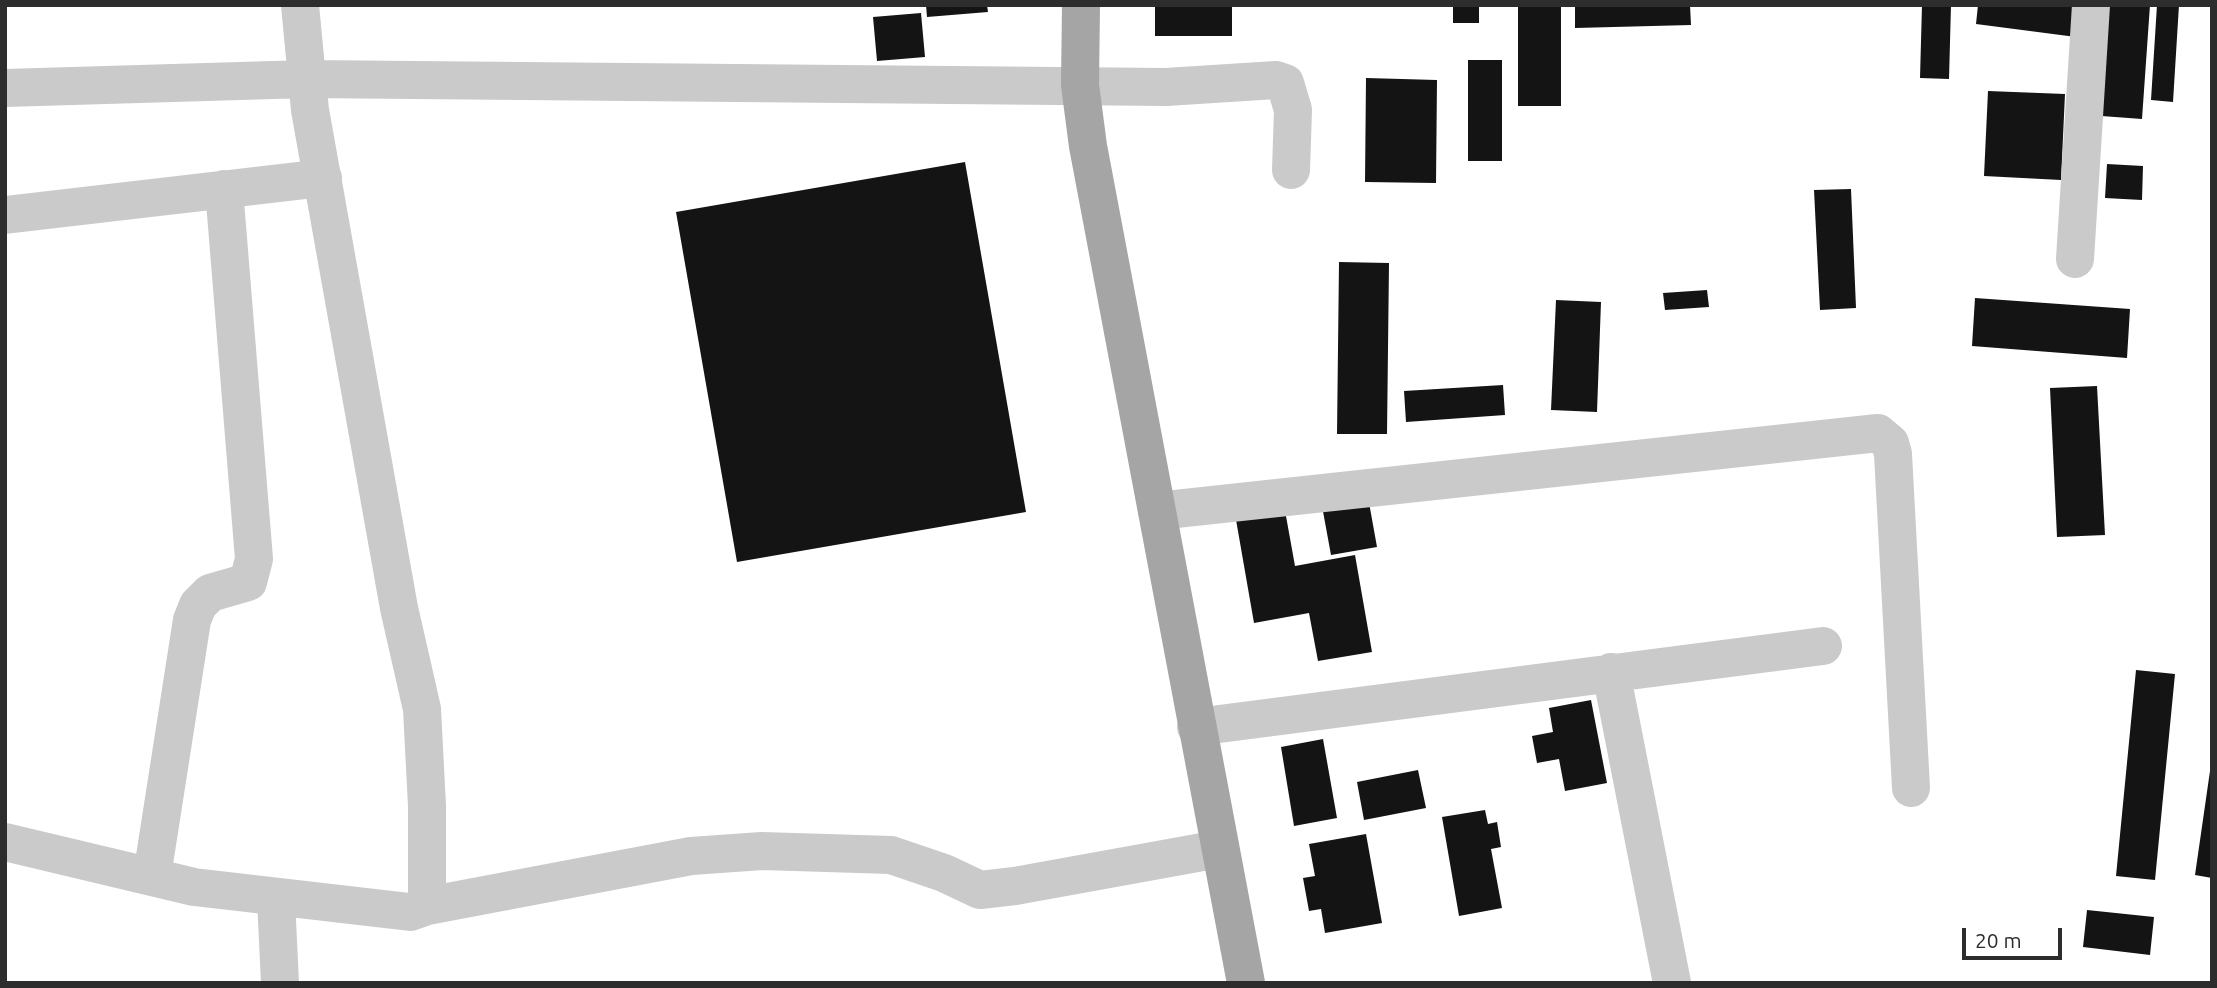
<!DOCTYPE html>
<style>
body{margin:0}
#map{position:relative;width:2217px;height:988px;overflow:hidden;background:#fff;font-family:Ubuntu,sans-serif}
canvas{display:block}
.frame{position:absolute;inset:0;border:7px solid #2d2d2d;pointer-events:none}
.scale{position:absolute;left:1962px;top:928px;width:100px;height:32px;box-sizing:border-box;border:4px solid #2d2d2d;border-top:0;padding-left:9px;font-size:21px;line-height:24px;white-space:nowrap;color:#2d2d2d;-webkit-text-stroke:5px #fff;paint-order:stroke}
</style>
<div id="map">
<canvas width="2217" height="988"></canvas>
<div class="frame"></div>
<div class="scale">20 m</div>
</div>
<script>
const g = document.querySelector('canvas').getContext('2d');
g.lineJoin = 'round';
function fill(path, color) { g.fillStyle = color; g.fill(path, 'evenodd'); }
const poly = rows => new Path2D(rows.map(r => 'M' + r).join(''));
function trace(path, color, width, dash) { g.strokeStyle = color; g.lineWidth = width; g.lineCap = dash ? 'butt' : 'round'; g.setLineDash(dash || []); g.stroke(path); }
const building = poly([
 [926,5,987,5,988,12,927,17],
 [1155,5,1232,5,1232,36,1155,36],
 [1453,5,1479,5,1479,23,1453,23],
 [1518,5,1561,5,1561,106,1518,106],
 [1575,5,1690,5,1691,25,1575,28],
 [1922,5,1951,5,1949,79,1920,78],
 [1978,5,2080,5,2076,37,1976,24],
 [2095,5,2150,5,2142,119,2088,115],
 [2157,5,2179,5,2173,102,2151,100],
 [921,13,925,57,877,61,873,17],
 [1468,60,1502,60,1502,161,1468,161],
 [1366,78,1437,80,1436,183,1365,182],
 [1988,91,2065,94,2061,180,1984,176],
 [965,162,1026,512,737,562,676,212],
 [2107,164,2143,166,2142,200,2105,198],
 [1851,189,1856,308,1820,310,1814,190],
 [1339,262,1389,263,1387,434,1337,434],
 [1707,290,1709,307,1665,310,1663,293],
 [1975,298,2130,309,2127,358,1972,346],
 [1556,300,1601,302,1597,412,1551,410],
 [1503,385,1505,415,1406,422,1404,391],
 [2097,386,2105,535,2057,537,2050,388],
 [1368,497,1377,547,1331,555,1322,506],
 [1284,505,1295,566,1355,555,1372,652,1318,661,1309,613,1254,623,1235,514],
 [2136,670,2175,674,2155,880,2116,876],
 [1591,700,1607,783,1565,791,1559,759,1537,763,1532,736,1553,732,1549,708],
 [1323,739,1337,818,1294,826,1281,747],
 [1418,770,1426,808,1364,820,1357,782],
 [2210,771,2212,771,2212,878,2195,875],
 [1485,810,1488,824,1497,822,1501,847,1491,849,1502,908,1459,916,1442,817],
 [1366,834,1382,923,1325,933,1321,909,1309,911,1303,878,1315,876,1309,844],
 [2087,910,2154,917,2150,955,2083,947]
]);
const minor = poly([
 [5,88,307,79,1166,87,1276,80,1285,83,1293,110,1291,170],
 [5,215,323,178],
 [2075,259,2091,5],
 [1157,511,1878,433,1890,443,1893,454,1911,788],
 [1611,672,1672,983],
 [1196,727,1823,646],
 [5,842,194,887,410,912,427,906,427,806,422,709,399,608,310,110,300,5],
 [152,876,192,620,198,605,210,593,248,582,254,559,224,189],
 [276,899,280,983],
 [427,906,691,856,762,851,891,855,944,873,980,890,1015,886,1219,849]
]);
const major = poly([
 [1081,5,1080,85,1088,146,1246,983]
]);
fill(building, '#141414');
trace(minor, '#cacaca', 38);
trace(major, '#a5a5a5', 38);
</script>
